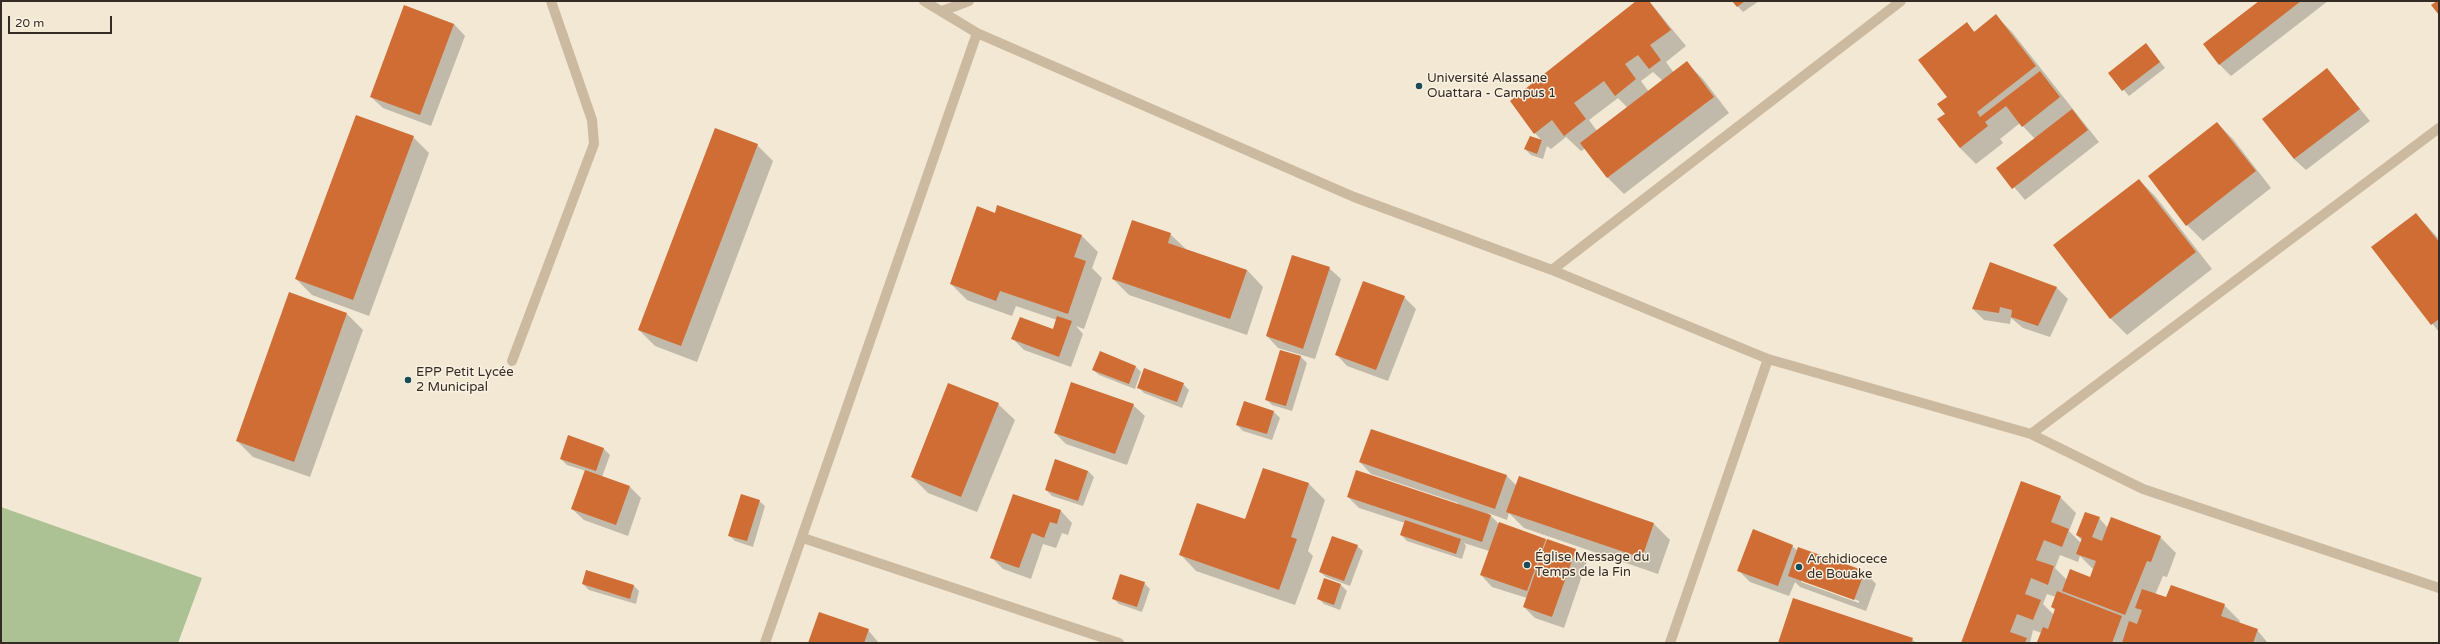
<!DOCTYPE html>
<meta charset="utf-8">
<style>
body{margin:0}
#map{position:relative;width:2440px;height:644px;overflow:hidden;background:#f2e8d4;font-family:"Varela Round",sans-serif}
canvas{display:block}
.frame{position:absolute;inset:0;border:2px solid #342b24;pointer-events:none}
.scale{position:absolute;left:8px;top:16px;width:104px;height:18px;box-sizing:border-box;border:2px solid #342b24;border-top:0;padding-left:5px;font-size:12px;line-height:14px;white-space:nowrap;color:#342b24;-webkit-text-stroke:3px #faf1e1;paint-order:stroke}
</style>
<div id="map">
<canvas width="2440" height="644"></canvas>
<div class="frame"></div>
<div class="scale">20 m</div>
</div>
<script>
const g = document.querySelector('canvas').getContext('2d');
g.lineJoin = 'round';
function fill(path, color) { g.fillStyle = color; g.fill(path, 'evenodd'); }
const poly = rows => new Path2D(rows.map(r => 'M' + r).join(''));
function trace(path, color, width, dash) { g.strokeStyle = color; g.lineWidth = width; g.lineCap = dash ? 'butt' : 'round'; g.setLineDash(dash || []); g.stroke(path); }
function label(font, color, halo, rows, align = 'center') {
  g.font = font + ' "Varela Round",sans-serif'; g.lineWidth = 3; g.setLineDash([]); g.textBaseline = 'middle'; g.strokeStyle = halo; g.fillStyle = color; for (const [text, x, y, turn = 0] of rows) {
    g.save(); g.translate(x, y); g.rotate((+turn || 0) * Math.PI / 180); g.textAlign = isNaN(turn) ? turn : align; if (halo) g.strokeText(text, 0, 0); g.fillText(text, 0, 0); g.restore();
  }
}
const green = poly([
 [1,507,202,578,178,643,1,643]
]);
const shadow = poly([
 [1638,1,1649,1,1686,46,1666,62,1674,73,1687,63,1703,79,1729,113,1624,194,1608,178,1586,148,1581,151,1566,137,1551,149,1547,146,1543,159,1531,155,1525,149,1530,137,1543,142,1535,133],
 [1653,72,1663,81,1649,92,1641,81],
 [1618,98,1628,108,1597,131,1589,120],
 [1733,1,1759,1,1743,12],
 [2261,1,2328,1,2231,76,2219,64],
 [405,6,454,24,465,36,431,126,383,108,371,97],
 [1996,16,2012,32,2099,142,2025,200,1998,168,2035,139,2020,123,2000,139,2003,143,1976,164,1960,148,1939,120,1946,114,1948,97,1967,24,1975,32],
 [2151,50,2165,68,2129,96,2109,73],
 [2327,69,2370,121,2306,170,2294,159],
 [2217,123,2233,139,2271,188,2203,241,2187,225,2149,176],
 [413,137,429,153,369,316,312,295,296,279],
 [757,145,773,161,697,362,655,346,639,330],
 [2139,180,2155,196,2212,269,2127,335,2111,319,2054,246],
 [996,214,1082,236,1098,252,1092,268,1102,278,1084,329,1076,326,1083,334,1071,367,1024,350,1013,339,1053,330,1057,320,1016,306,1012,316,967,300,951,284],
 [2416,214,2439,239,2439,332,2373,248],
 [1170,234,1187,250,1247,270,1263,287,1247,335,1129,295,1113,279],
 [1991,263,2057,288,2068,299,2050,337,2023,328,2011,318,2010,324,1984,320,1973,309],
 [1329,268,1341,279,1315,359,1278,348,1267,336],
 [1404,297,1416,309,1388,381,1347,366,1336,354],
 [347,314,363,330,310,477,253,457,237,441],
 [1281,351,1301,357,1307,363,1292,411,1272,405,1266,399],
 [1136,367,1141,372,1135,389,1099,375,1093,370],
 [1183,384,1189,390,1182,408,1144,393,1138,387],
 [1245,403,1274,412,1280,418,1272,440,1243,431,1237,425],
 [998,404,1015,420,977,512,928,493,912,477],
 [1133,405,1145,416,1127,465,1066,444,1055,433],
 [569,437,604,449,610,455,602,477,630,487,641,498,628,536,584,520,572,509,586,471,567,465,561,459],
 [1360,462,1507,476,1517,486,1520,478,1654,524,1670,540,1658,574,1524,528,1509,513,1507,520,1488,513,1499,524,1576,550,1587,561,1564,628,1535,618,1524,607,1527,598,1492,587,1481,575,1489,551,1464,543,1466,546,1462,559,1407,541,1401,535,1405,523,1359,508,1348,497,1458,505,1458,503,1371,474],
 [1264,469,1309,484,1325,500,1308,551,1313,556,1295,605,1196,571,1180,554,1246,521],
 [1088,471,1094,477,1083,506,1052,496,1046,490],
 [2060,497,2076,513,2069,531,2081,543,2082,541,2077,535,2099,518,2108,528,2160,537,2176,553,2167,577,2163,576,2155,595,2167,599,2224,605,2240,621,2239,623,2257,630,2268,643,2040,643,2042,633,2033,630,2030,643,1962,643],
 [2060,555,2078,562,2080,556,2093,569,2091,578,2067,580,2055,568],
 [2047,594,2056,597,2052,607,2056,611,2054,615,2043,604],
 [759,501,765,506,753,547,735,541,729,535],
 [1061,511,1072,523,1068,535,1062,533,1056,548,1043,544,1031,579,1003,569,992,558],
 [1357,546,1363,551,1350,586,1326,577,1320,572],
 [1792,546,1798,551,1865,572,1876,584,1866,611,1800,587,1795,582,1789,596,1750,582,1739,571],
 [1801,580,1859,601,1859,603,1801,582],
 [1325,579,1341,585,1347,591,1340,610,1324,604,1318,598],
 [1144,583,1150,589,1142,612,1119,604,1113,598],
 [583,584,633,585,639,591,636,604,589,590],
 [868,630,879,643,809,643],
 [1912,639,1916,643,1779,643]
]);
const building = poly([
 [1636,1,1649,1,1671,30,1650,45,1661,60,1649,69,1638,55,1625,64,1636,79,1615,96,1604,81,1574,103,1586,119,1564,136,1552,120,1534,134,1510,101],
 [1732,1,1745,1,1737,7],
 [2259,1,2301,1,2219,65,2203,44],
 [2437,1,2439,1,2439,15,2431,5],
 [404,5,454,24,420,115,370,97],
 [1996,14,2036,66,1977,112,1980,117,2040,71,2060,97,2022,127,2006,106,1985,122,1988,126,1960,148,1937,119,1945,114,1937,104,1947,97,1918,60,1967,22,1974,32],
 [2146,43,2160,62,2122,91,2108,73],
 [1687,61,1714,97,1607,178,1580,143],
 [2327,68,2360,109,2294,159,2262,119],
 [2072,109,2088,130,2012,189,1996,168],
 [356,115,414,136,353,300,295,279],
 [2217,122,2256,171,2186,226,2148,176],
 [715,128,758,144,681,346,638,330],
 [1530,136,1542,140,1537,154,1524,149],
 [2139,179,2196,252,2110,319,2053,245],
 [997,205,1082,235,1074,257,1086,261,1068,314,1000,291,996,301,950,284,977,206,995,213],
 [2416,213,2439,242,2439,319,2431,325,2371,247],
 [1132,220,1171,233,1168,243,1247,270,1230,319,1112,279],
 [1292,255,1330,267,1303,349,1266,336],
 [1990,262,2057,287,2038,326,2011,317,2012,310,2000,307,1999,313,1972,309],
 [1363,281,1405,296,1376,370,1335,355],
 [289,292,347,313,294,462,236,441],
 [1057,316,1072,321,1059,357,1011,339,1020,317,1053,329],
 [1280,350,1301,356,1286,406,1265,400],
 [1100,351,1136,366,1129,384,1092,370],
 [1144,368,1184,383,1177,402,1137,388],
 [1071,382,1134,404,1115,454,1054,433],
 [948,383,999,403,961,497,911,477],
 [1244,401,1274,411,1267,434,1236,425],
 [1371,429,1507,475,1495,509,1359,462],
 [568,435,604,448,596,471,560,459],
 [1055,459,1088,471,1078,501,1045,490],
 [1263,468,1309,483,1291,537,1297,539,1279,590,1179,555,1197,503,1245,519],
 [585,470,630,486,616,525,571,509],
 [1356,470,1491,515,1482,542,1347,497],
 [1519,476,1654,523,1642,558,1506,512],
 [2021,481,2061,496,2051,522,2069,529,2062,547,2044,540,2036,560,2054,566,2048,585,2031,578,2025,594,2041,600,2033,620,2017,614,2010,632,2027,638,2025,643,1961,643],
 [741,494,760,500,747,541,728,536],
 [1013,494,1061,510,1057,524,1050,522,1044,538,1032,533,1019,568,990,558],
 [2085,512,2100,517,2092,537,2102,541,2111,517,2161,536,2151,562,2147,561,2125,615,2062,591,2070,569,2090,577,2096,561,2076,554,2082,538,2076,535],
 [1405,520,1461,539,1456,554,1400,535],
 [1499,522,1546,539,1527,591,1480,575],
 [1753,529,1793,545,1778,586,1737,571],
 [1332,536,1358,545,1344,581,1319,572],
 [1547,539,1576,549,1552,617,1523,607],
 [1798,547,1865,571,1854,600,1788,576],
 [586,570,634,585,630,599,582,584],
 [1120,574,1145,582,1137,607,1112,599],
 [1324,578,1341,584,1334,605,1317,599],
 [2171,585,2225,604,2221,616,2258,629,2253,643,2122,643,2129,621,2137,624,2142,610,2135,608,2142,589,2166,597],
 [2057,591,2122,616,2112,643,2037,642,2043,627,2048,629,2055,609,2051,607],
 [1793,598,1913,638,1911,643,1778,643],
 [819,612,869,629,864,643,808,643]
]);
const service = poly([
 [942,11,969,1],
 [512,361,594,144,592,120,551,1]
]);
const minor = poly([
 [924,1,977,33,1354,197,1552,270,1768,359,2031,434,2143,489,2439,588],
 [1552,270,1901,1],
 [2031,434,2439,128],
 [803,538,1119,643],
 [765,643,977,33],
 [1670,643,1768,359]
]);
const markers = [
 [1419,86,4,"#174c58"],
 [408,380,4,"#174c58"],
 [1527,565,4,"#174c58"],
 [1799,567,4,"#174c58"]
];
const poiNames = [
 ["Université Alassane",1427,79],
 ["Ouattara - Campus 1",1427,94],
 ["EPP Petit Lycée",416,373],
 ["2 Municipal",416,388],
 ["Église Message du",1535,558],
 ["Temps de la Fin",1535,573],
 ["Archidiocece",1807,560],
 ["de Bouake",1807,575]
];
fill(green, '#adc294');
fill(shadow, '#0003');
fill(building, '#cf6d35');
trace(service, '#cbb9a0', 10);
trace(minor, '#cbb9a0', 10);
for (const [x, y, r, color] of markers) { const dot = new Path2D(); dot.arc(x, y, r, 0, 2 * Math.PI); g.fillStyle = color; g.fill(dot); trace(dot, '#faf1e1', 1.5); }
label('13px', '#342b24', '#faf1e1', poiNames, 'left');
</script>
